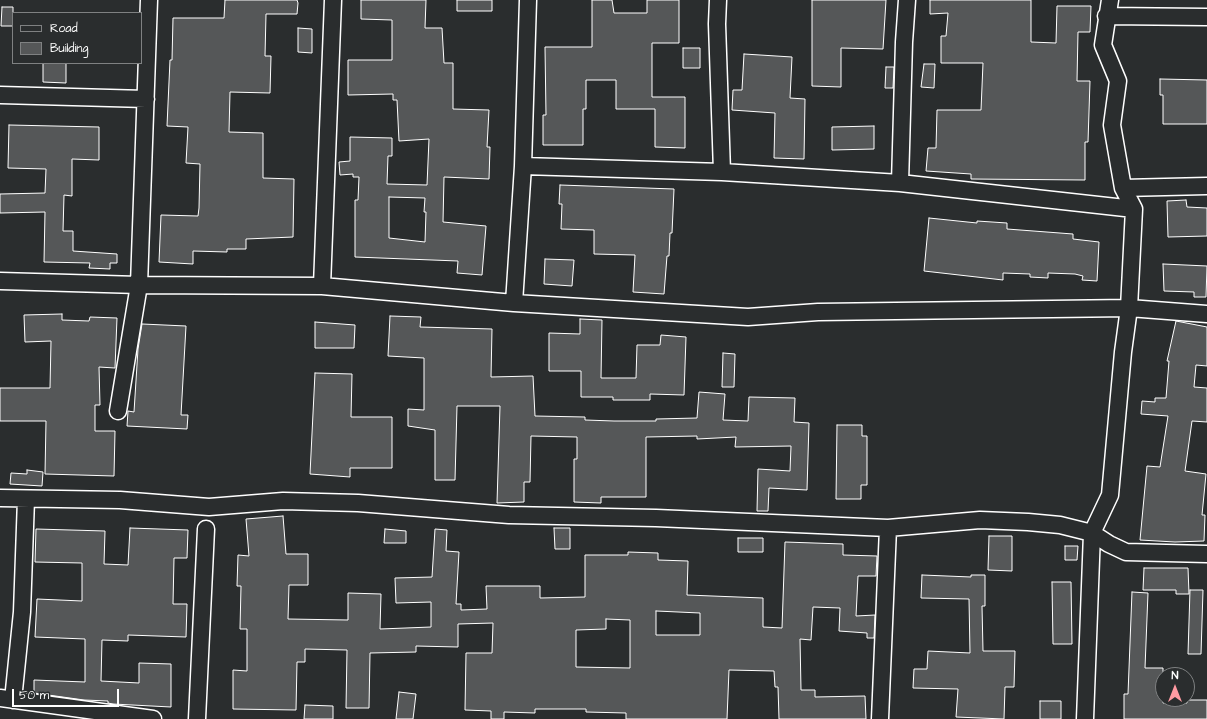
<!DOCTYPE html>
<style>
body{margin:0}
#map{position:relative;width:1207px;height:719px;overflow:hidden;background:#2a2d2e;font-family:"Architects Daughter",sans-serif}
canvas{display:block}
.legend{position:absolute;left:12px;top:12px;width:130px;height:52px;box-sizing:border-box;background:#2a2d2e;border:1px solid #7f8182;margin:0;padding:5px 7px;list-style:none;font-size:12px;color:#fff}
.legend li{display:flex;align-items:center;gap:8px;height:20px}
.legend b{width:20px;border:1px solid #7f8182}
.north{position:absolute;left:1155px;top:667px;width:40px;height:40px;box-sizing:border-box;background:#2a2d2e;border:1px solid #7f8182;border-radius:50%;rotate:0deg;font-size:11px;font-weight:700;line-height:16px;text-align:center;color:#fff}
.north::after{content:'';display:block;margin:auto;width:14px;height:18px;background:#ff9aa2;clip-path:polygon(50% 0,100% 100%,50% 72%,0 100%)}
.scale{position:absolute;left:12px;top:689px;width:107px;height:18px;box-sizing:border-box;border:2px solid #fff;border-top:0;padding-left:5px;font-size:12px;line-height:14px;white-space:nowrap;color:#fff;-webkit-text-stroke:3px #2a2d2e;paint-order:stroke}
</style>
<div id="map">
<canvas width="1207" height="719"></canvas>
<ul class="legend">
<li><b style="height:5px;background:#2a2d2e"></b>Road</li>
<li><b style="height:11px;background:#555758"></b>Building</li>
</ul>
<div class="north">N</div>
<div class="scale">50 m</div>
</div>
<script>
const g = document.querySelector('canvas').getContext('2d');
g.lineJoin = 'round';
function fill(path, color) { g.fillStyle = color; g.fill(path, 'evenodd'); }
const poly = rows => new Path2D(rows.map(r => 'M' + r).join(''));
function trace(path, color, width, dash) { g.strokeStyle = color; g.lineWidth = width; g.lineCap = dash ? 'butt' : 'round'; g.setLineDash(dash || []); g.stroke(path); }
const building = poly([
 [225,0,297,0,298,3,297,14,266,14,265,56,271,56,270,93,230,92,229,132,263,133,263,178,294,179,293,237,246,239,246,249,227,249,227,252,193,251,193,264,159,262,161,215,198,216,199,208,200,164,186,163,188,127,167,126,170,60,172,60,173,18,224,18,225,0],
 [361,0,426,0,425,28,442,28,444,63,453,63,453,109,489,110,487,147,490,147,489,179,444,177,443,222,486,226,482,275,457,273,458,261,355,257,355,200,358,200,359,177,353,177,353,174,340,175,339,162,350,161,350,137,392,138,392,156,388,156,387,184,427,185,429,139,399,141,397,100,393,100,393,94,348,95,348,60,392,60,392,20,361,19,361,0],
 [389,197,425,198,424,212,426,212,425,242,389,238,389,197],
 [457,0,492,0,492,11,457,11,457,0],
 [592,0,612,0,614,13,647,13,647,0,679,0,679,43,652,43,652,97,685,97,685,148,655,147,655,109,616,109,616,80,586,80,586,109,583,109,583,145,543,145,543,115,546,115,545,47,592,47,592,0],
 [812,0,886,0,883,49,841,48,841,87,812,86,812,0],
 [930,0,1031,0,1031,42,1056,43,1057,6,1091,6,1090,32,1078,32,1077,81,1090,81,1088,142,1085,142,1085,180,971,179,971,174,926,171,928,148,936,148,937,110,981,110,983,63,941,63,941,36,946,36,948,13,930,14,930,0],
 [2,7,13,7,13,26,1,26,2,7],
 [298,28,312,29,312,53,298,52,298,28],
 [683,48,700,48,700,68,683,68,683,48],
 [744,54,792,57,790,98,805,99,804,159,774,158,775,113,732,110,733,90,742,90,744,54],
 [43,63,66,63,66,83,43,82,43,63],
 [924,64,935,64,934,88,921,87,924,64],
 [886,67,894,67,893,88,885,88,886,67],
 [1160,79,1207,80,1207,124,1163,124,1163,95,1160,95,1160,79],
 [9,125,99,127,99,160,72,159,72,196,64,195,63,231,73,231,73,251,117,254,117,263,110,263,110,269,89,268,90,263,44,262,45,212,0,213,0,194,45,193,46,169,8,168,9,125],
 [874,126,874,149,832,150,832,127,874,126],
 [560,185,674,189,672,233,670,233,669,256,667,256,664,294,633,292,635,255,594,254,594,230,561,229,562,204,559,204,560,185],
 [1186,200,1187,207,1207,208,1207,236,1168,237,1167,201,1186,200],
 [929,218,977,223,977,221,1007,223,1007,229,1073,234,1073,239,1099,242,1097,281,1082,280,1083,276,1075,274,1048,273,1048,278,1030,277,1030,274,1003,273,1003,280,924,271,929,218],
 [545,259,574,260,572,286,544,284,545,259],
 [1163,264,1207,266,1206,297,1194,297,1194,292,1164,291,1163,264],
 [62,314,62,320,89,321,90,317,117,318,115,368,99,367,100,405,95,405,95,431,115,431,114,476,45,474,46,421,0,421,0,388,50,388,51,341,25,342,24,315,62,314],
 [390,316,421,317,420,327,492,329,491,377,533,376,535,416,585,417,585,420,614,421,656,421,656,419,697,418,699,392,725,394,723,420,748,421,749,397,795,398,794,422,809,423,807,490,769,488,768,511,757,511,758,469,790,471,791,446,735,447,736,437,697,439,697,436,646,437,646,497,601,497,601,503,574,502,574,459,577,459,577,437,531,436,530,482,524,482,524,502,497,503,500,406,457,406,455,480,435,480,435,430,408,426,408,409,424,410,424,358,388,356,390,316],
 [580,319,602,320,601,378,636,378,637,345,660,345,661,335,686,337,684,395,650,394,650,400,613,400,613,397,581,397,581,371,549,371,549,333,580,334,580,319],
 [1176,321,1207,327,1207,366,1196,365,1194,387,1207,388,1207,422,1192,421,1185,471,1206,474,1202,515,1205,515,1204,541,1175,542,1140,540,1147,466,1160,467,1168,416,1141,414,1142,401,1155,402,1155,398,1166,398,1169,361,1167,361,1176,321],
 [315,322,355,325,354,348,315,348,315,322],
 [142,324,186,326,181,415,188,415,187,429,127,426,128,411,134,412,138,349,142,324],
 [723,353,735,354,734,387,722,387,723,353],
 [315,373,352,374,351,417,392,417,392,468,350,468,350,477,310,474,315,373],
 [837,425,862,425,862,436,867,436,867,485,861,485,861,499,836,499,837,425],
 [27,470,43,472,42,486,10,484,11,473,27,474,27,470],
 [283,516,286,554,308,554,308,585,289,585,288,619,348,620,348,593,381,594,380,629,431,627,431,602,396,603,395,578,432,577,435,529,447,530,446,551,459,552,456,604,461,604,461,610,487,609,486,586,540,586,540,598,585,597,585,555,628,555,628,552,658,553,658,560,688,561,687,595,763,598,763,627,782,628,785,542,843,544,843,555,877,556,876,576,858,576,856,616,875,615,874,638,867,638,867,633,839,631,840,608,813,607,811,640,800,639,801,690,815,690,815,697,865,696,866,719,779,719,778,687,775,687,774,671,729,670,727,719,626,719,626,713,586,712,586,709,535,709,535,713,504,712,504,719,491,719,491,711,465,710,466,653,492,653,493,623,458,624,458,647,416,646,416,652,370,653,369,708,346,708,347,650,305,649,305,662,297,662,296,710,233,709,233,670,247,671,247,629,240,629,241,586,237,586,238,555,249,556,246,519,283,516],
 [656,611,700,613,700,635,656,635,656,611],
 [606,619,630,620,630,668,576,667,576,630,606,629,606,619],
 [130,528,188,530,187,558,174,558,173,604,187,604,186,637,128,635,128,641,102,640,101,681,139,683,139,663,171,664,171,707,113,704,108,703,108,701,84,700,34,693,34,680,85,682,85,639,35,637,37,599,82,601,82,563,35,562,36,529,105,531,104,564,128,565,130,528],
 [554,528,570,528,570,549,555,549,554,528],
 [385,529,406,531,406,543,384,543,385,529],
 [989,536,1012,536,1012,571,988,570,989,536],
 [738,538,763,538,763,552,738,552,738,538],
 [1065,546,1078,546,1077,560,1065,560,1065,546],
 [1144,568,1188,568,1189,594,1176,594,1176,590,1143,590,1144,568],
 [922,575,971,577,971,575,985,575,985,606,982,606,983,651,1015,651,1014,687,1005,687,1004,719,956,717,958,689,913,688,914,669,927,669,928,651,970,653,969,599,921,598,922,575],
 [1052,582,1071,582,1072,644,1053,644,1052,582],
 [1190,590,1203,590,1201,654,1188,654,1190,590],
 [1132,592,1148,593,1145,668,1163,668,1163,703,1187,703,1187,700,1207,700,1207,719,1124,719,1124,694,1128,694,1132,592],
 [399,692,416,694,413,719,396,719,399,692],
 [1040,701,1061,701,1061,719,1040,719,1040,701],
 [305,705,333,706,333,719,304,719,305,705]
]);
const street = poly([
 [718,0,717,24,722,172],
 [1106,16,1207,17],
 [0,95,146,99],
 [523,166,722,172,900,183,1134,209],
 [900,183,904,42,907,0],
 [1123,188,1207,186],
 [0,281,139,285,322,286,514,303,748,317,818,312,1129,308,1207,314],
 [322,286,333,0],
 [514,303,523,166,528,0],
 [118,411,139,285,149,0],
 [0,498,120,500,209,507,283,501,358,503,509,515,656,518,888,528,980,520,1028,522,1060,525,1092,533,1109,544,1126,552,1207,554],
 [0,698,153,719],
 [13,700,22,612,26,499],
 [197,719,206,529],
 [880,719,888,528],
 [1085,719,1092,533,1110,495,1123,352,1129,308,1134,209,1123,188,1112,125,1118,81,1103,45,1110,0]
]);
fill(building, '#555758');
trace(building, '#fff', 1);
trace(street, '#fff', 19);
trace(street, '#2a2d2e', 16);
</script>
